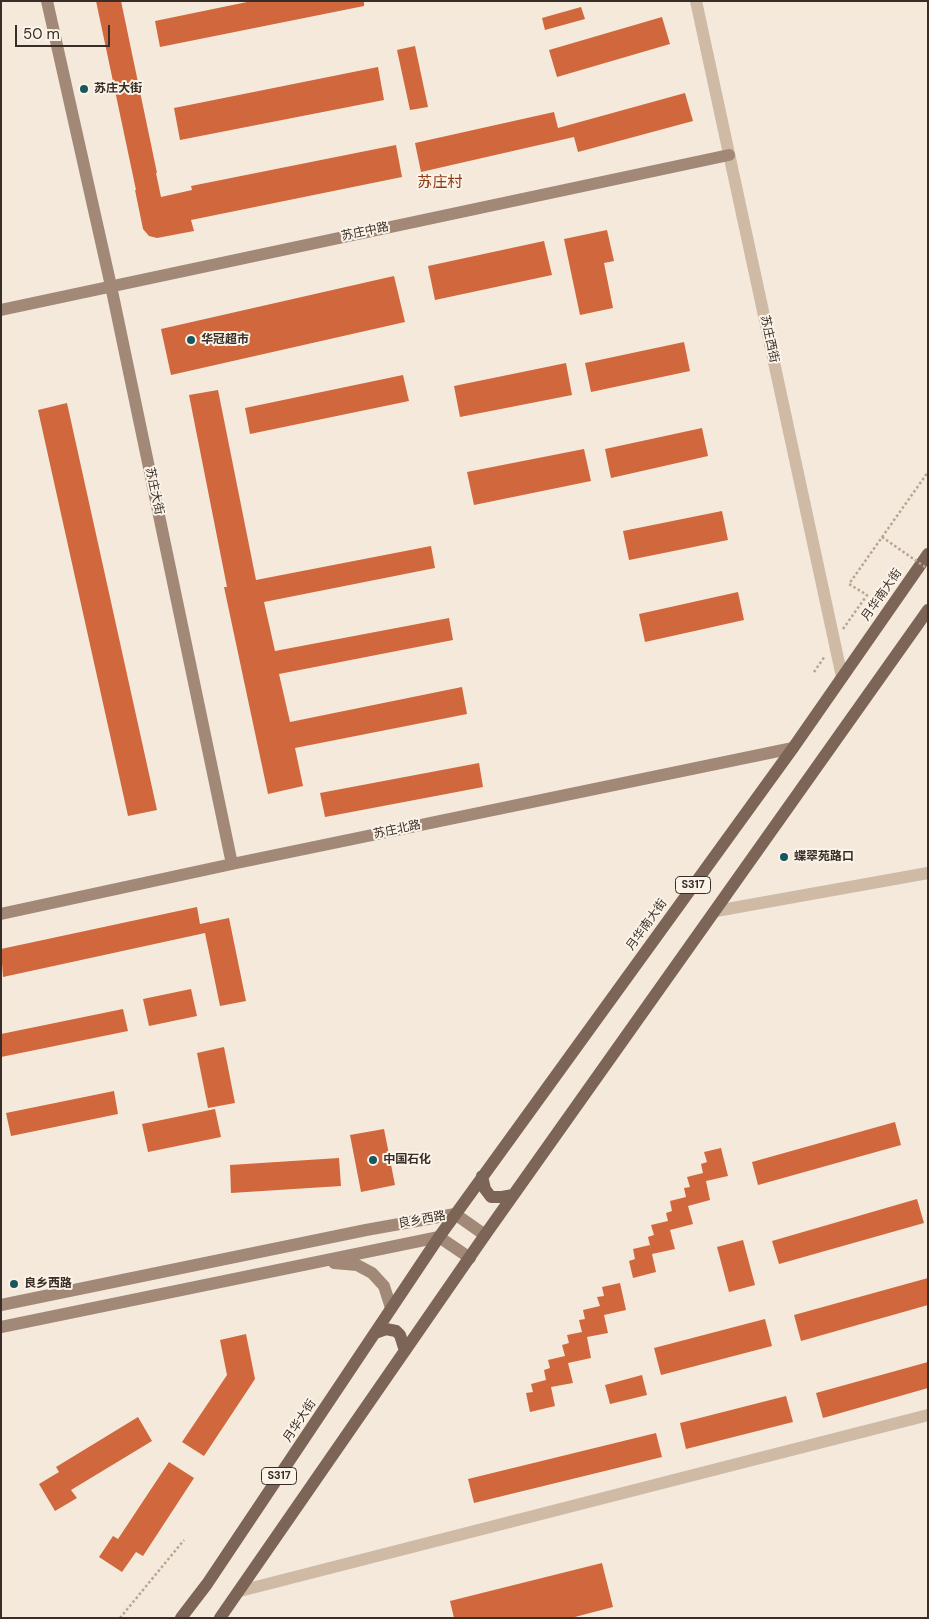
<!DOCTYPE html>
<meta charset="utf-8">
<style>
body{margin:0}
#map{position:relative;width:929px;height:1619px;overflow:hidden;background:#f4e9db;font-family:"DM Sans",sans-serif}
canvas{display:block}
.frame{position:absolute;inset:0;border:2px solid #392e27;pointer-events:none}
.scale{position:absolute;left:15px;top:25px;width:95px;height:22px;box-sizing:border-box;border:2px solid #392e27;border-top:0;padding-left:6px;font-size:15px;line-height:18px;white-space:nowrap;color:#392e27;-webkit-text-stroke:4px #fbf3e8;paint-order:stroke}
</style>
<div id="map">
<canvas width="929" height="1619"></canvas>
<div class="frame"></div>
<div class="scale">50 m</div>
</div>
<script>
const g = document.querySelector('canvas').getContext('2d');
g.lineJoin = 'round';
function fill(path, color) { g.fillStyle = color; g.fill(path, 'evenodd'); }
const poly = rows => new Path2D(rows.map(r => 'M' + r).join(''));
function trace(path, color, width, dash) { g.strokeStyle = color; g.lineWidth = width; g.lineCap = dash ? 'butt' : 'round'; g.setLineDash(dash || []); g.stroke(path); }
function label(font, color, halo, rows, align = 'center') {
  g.font = font + ' "DM Sans","Noto Sans SC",sans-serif'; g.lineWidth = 4; g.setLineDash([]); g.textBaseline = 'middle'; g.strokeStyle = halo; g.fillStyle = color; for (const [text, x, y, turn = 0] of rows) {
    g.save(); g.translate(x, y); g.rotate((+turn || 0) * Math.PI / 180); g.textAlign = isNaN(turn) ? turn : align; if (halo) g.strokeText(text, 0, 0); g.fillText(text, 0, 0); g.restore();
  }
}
const building = poly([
 [96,1,121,1,157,173,156,173,161,197,192,190,191,186,396,145,402,177,191,220,194,231,157,238,149,236,143,229,135,190,136,190],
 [252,1,364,1,364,6,160,47,155,21],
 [581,7,585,19,545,30,542,18],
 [662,17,670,44,557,77,549,50],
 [415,46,428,107,410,110,397,50],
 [378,67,384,100,180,140,174,108],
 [685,93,693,121,578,152,574,137,421,172,415,143,554,112,558,128],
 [607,230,614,261,604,263,613,308,580,315,564,239],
 [544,241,552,275,435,300,428,266],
 [394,276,405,322,171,375,161,329],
 [684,342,690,371,591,392,585,363],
 [566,363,572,395,460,417,454,386],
 [403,375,409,401,250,434,245,408],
 [218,390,256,580,431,546,435,568,264,602,275,651,449,618,453,640,279,674,290,722,462,687,467,714,295,748,303,786,268,794,224,587,227,587,189,395],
 [67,403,157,810,128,816,38,410],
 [702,428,708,456,611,478,605,449],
 [584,449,591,481,474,505,467,472],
 [722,511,728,540,629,560,623,531],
 [738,592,744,620,645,642,639,614],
 [479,763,483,787,325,817,320,793],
 [197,907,200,924,229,918,246,1001,220,1006,205,933,3,977,1,949],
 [191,989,197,1016,149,1026,143,999],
 [123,1009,128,1031,1,1057,1,1034],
 [224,1047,235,1103,208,1108,197,1053],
 [114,1091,118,1114,11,1136,6,1113],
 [215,1109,221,1137,148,1152,142,1124],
 [895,1122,901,1145,758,1185,752,1162],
 [384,1129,395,1185,361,1192,350,1135],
 [721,1148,728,1176,706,1181,710,1200,688,1206,693,1224,670,1230,675,1249,652,1254,648,1237,654,1235,651,1225,668,1221,666,1213,672,1211,670,1201,686,1197,684,1188,690,1187,687,1177,703,1173,701,1164,707,1162,704,1152],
 [339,1158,341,1186,231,1193,230,1165],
 [917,1199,924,1223,779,1264,772,1241],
 [743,1240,755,1285,729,1292,717,1247],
 [650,1245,656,1272,633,1278,629,1261,635,1259,633,1249],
 [928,1278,928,1305,801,1341,794,1315],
 [620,1283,626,1310,604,1315,608,1333,587,1337,591,1358,568,1363,573,1383,551,1387,555,1406,530,1412,526,1393,533,1392,531,1384,546,1380,544,1370,550,1368,548,1360,565,1356,562,1345,569,1343,567,1335,582,1332,579,1320,585,1319,583,1310,600,1306,597,1297,604,1296,602,1287],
 [765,1319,772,1346,661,1375,654,1348],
 [246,1334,255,1379,204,1456,182,1442,227,1375,220,1340],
 [928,1362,928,1388,823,1418,816,1393],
 [642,1375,647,1395,610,1404,605,1385],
 [786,1396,793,1422,686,1449,680,1423],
 [138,1417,152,1441,71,1490,77,1498,55,1511,39,1484,59,1472,56,1467],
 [656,1433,662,1457,474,1503,468,1479],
 [169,1462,194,1478,143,1556,136,1552,122,1572,99,1557,113,1536,118,1539],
 [602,1563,613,1607,571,1618,454,1618,450,1601]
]);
const path = poly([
 [843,629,867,595,849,584,928,472],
 [814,672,825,656],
 [120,1618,184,1540]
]);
const street = poly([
 [696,1,842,677],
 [716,911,928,873],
 [240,1591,928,1415]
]);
const secondary = poly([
 [47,1,111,286,232,864],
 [1,310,729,155],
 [1,914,232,864,793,748],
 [334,1263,357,1265,372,1273,384,1286,391,1308],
 [1,1305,366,1230,455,1214,485,1235],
 [1,1327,439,1237,470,1258]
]);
const primary = poly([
 [482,1176,485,1189,491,1197,502,1197,513,1195],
 [375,1333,386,1329,396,1331,400,1335,405,1351],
 [181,1618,207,1584,439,1237,793,748,928,554],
 [220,1618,485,1235,928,610]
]);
const pathBridge = poly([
 [882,537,928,569]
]);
const markers = [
 [84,89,5,"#19575e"],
 [191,340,5,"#19575e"],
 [784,857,5,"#19575e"],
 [373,1160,5,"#19575e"],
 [14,1284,5,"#19575e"]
];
const shields = [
 [693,885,35],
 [279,1476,35]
];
const shieldNames = [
 ["S317",693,885],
 ["S317",279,1476]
];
const poiNames = [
 ["苏庄大街",94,89],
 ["华冠超市",201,340],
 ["蝶翠苑路口",794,857],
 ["中国石化",383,1160],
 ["良乡西路",24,1284]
];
const streetNames = [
 ["苏庄中路",365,232,-12],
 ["苏庄西街",769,339,78],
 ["苏庄大街",154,491,78],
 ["月华南大街",882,595,-55],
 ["苏庄北路",397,830,-12],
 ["月华南大街",647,925,-54],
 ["良乡西路",422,1220,-10],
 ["月华大街",300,1421,-56]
];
const quarterNames = [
 ["苏庄村",440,183]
];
fill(building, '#d1673c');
trace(path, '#baa48f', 2.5, [2.5, 2.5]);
trace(street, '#cebaa5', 12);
trace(secondary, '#a28876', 12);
trace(primary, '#7c6557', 12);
trace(pathBridge, '#baa48f', 2.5, [2.5, 2.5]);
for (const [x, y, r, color] of markers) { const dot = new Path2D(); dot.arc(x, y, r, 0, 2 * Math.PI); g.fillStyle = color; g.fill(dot); trace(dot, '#fbf3e8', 2); }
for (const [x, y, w] of shields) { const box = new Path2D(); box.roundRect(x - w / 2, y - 8.5, w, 17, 4); g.fillStyle = '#fbf3e8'; g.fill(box); trace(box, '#392e27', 1); }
label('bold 11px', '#392e27', null, shieldNames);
label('bold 12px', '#392e27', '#fbf3e8', poiNames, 'left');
label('12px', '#392e27', '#fbf3e8', streetNames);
label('15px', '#903a18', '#fbf3e8', quarterNames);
</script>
